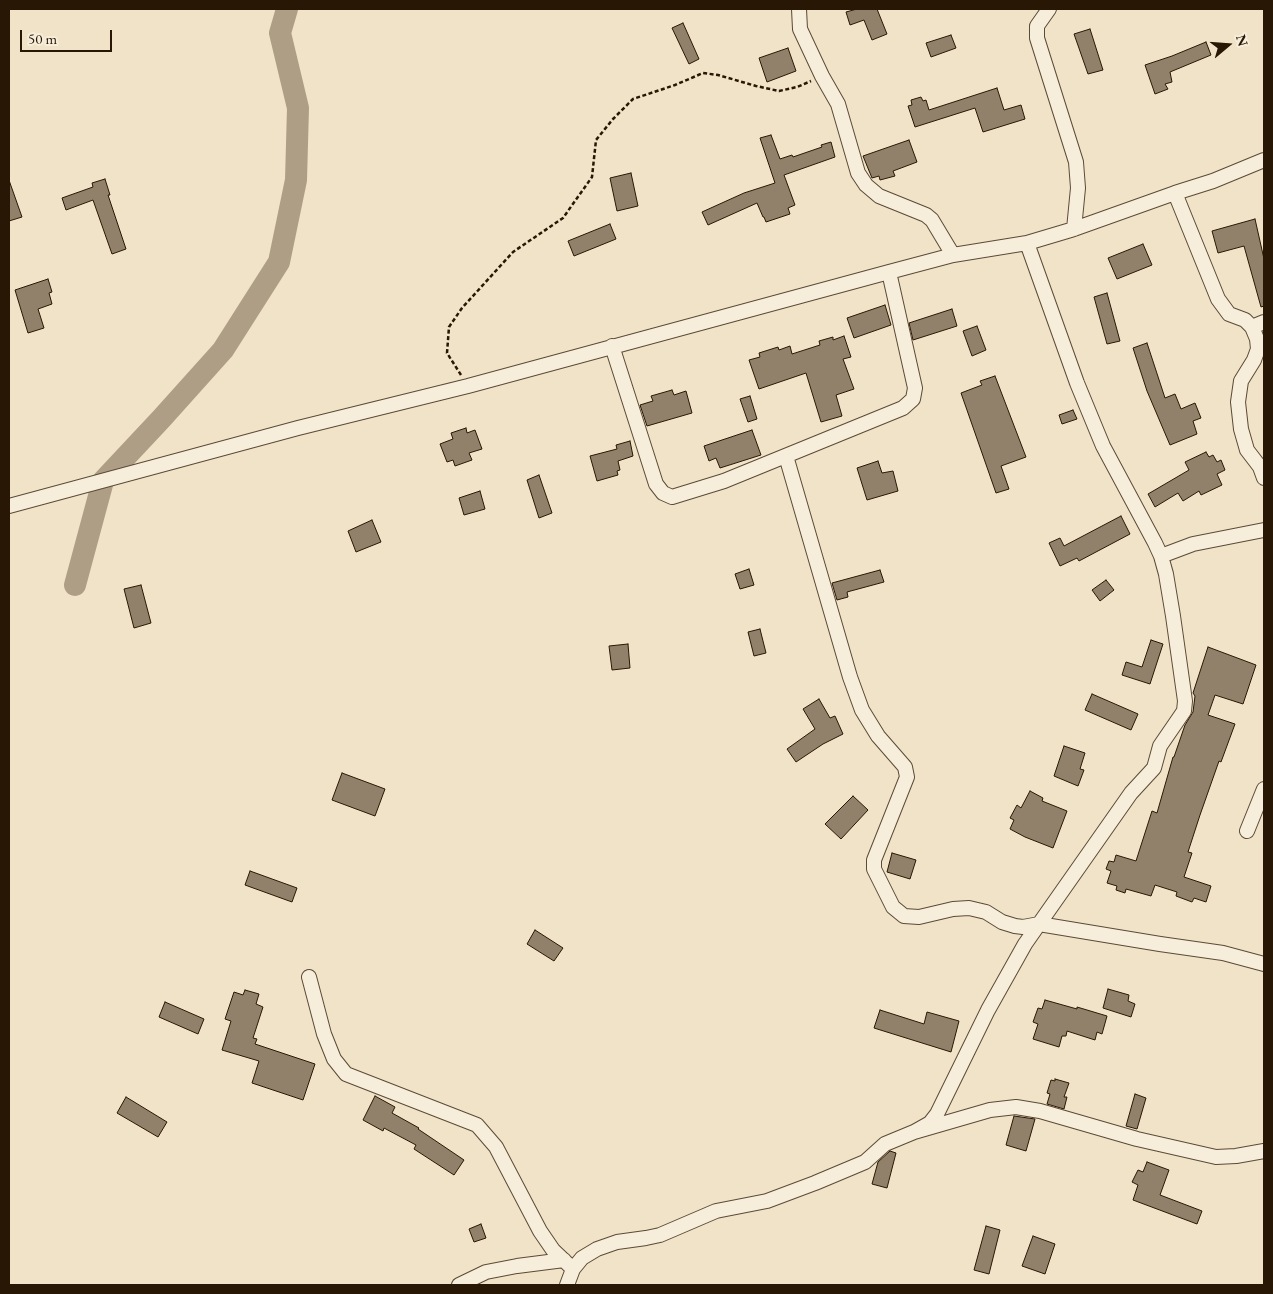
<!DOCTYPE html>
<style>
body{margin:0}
#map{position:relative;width:1273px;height:1294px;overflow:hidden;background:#f1e3c7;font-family:"EB Garamond",serif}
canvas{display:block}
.frame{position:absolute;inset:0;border:10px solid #291706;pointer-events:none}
.north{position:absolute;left:1203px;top:20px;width:50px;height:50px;-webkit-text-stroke:4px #f6eddb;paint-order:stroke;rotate:72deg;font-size:14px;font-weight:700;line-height:20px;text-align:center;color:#291706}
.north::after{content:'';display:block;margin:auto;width:18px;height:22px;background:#291706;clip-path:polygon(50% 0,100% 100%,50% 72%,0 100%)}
.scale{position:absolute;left:20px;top:30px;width:92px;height:22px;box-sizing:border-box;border:2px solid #291706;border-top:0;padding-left:6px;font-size:15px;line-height:18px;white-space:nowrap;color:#291706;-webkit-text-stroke:4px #f6eddb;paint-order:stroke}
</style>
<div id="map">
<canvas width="1273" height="1294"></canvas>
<div class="frame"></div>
<div class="north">N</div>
<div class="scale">50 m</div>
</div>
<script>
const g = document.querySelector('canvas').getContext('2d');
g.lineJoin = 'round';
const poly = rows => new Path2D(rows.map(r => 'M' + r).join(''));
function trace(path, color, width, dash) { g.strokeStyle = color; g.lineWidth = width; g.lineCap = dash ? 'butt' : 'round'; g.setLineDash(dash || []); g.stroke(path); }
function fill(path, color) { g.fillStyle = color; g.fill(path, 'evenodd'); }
const river = poly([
 [75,585,103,481,162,418,223,350,279,262,296,180,298,108,280,33,287,9]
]);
const building = poly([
 [857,9,877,9,887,34,872,40,864,20,850,25,846,12,857,9],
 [683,23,699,59,689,64,672,28,683,23],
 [1090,29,1103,70,1088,74,1074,34,1090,29],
 [951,35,956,48,931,57,926,43,951,35],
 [1206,42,1211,55,1170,72,1172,82,1165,84,1168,89,1155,94,1145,65,1172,56,1206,42],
 [788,48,796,71,767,82,759,58,788,48],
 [997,88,1004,110,1021,105,1025,119,983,132,975,108,915,127,908,106,912,105,911,100,921,97,923,101,926,100,929,110,997,88],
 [771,135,780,159,792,155,793,157,822,147,821,145,831,142,835,157,784,175,795,205,788,208,790,214,766,222,764,217,763,217,757,203,708,225,702,212,744,193,775,183,760,138,771,135],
 [909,140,917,162,893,171,895,176,880,180,879,176,872,178,863,156,909,140],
 [631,173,638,206,617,211,610,178,631,173],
 [105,179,110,195,108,195,126,249,112,254,93,200,66,210,62,198,93,187,92,183,105,179],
 [10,183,22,217,9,221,9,184,10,183],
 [1255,219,1264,259,1264,306,1261,307,1244,246,1218,253,1212,231,1255,219],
 [610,224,616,239,574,256,568,241,610,224],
 [1143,244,1152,265,1117,279,1108,258,1143,244],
 [48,279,52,292,49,293,52,304,38,309,44,328,28,333,15,290,48,279],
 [1107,293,1120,341,1107,344,1094,297,1107,293],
 [885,305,891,325,854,338,847,318,885,305],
 [952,309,957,326,913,340,909,323,952,309],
 [977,326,986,350,972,356,963,331,977,326],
 [844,336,851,357,843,359,854,389,836,395,842,416,821,422,806,373,759,389,749,360,760,357,759,353,778,347,779,350,790,346,792,354,820,345,819,341,833,337,833,340,844,336],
 [1147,343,1165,398,1175,394,1181,409,1195,403,1201,418,1193,421,1197,434,1170,445,1147,391,1133,348,1147,343],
 [995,376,1026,457,1001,466,1009,489,996,493,961,393,982,385,980,381,995,376],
 [672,390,674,395,686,391,692,413,647,426,640,405,653,401,651,396,672,390],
 [750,396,757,419,748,422,740,399,750,396],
 [1073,410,1077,419,1062,424,1059,415,1073,410],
 [466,428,467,433,475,430,482,449,469,453,472,460,455,466,453,460,447,462,440,444,453,439,451,433,466,428],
 [752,430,761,455,720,468,716,458,709,461,704,446,752,430],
 [630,441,633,456,618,461,620,470,617,471,618,475,597,481,590,456,617,449,616,445,630,441],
 [1206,452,1209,457,1213,455,1217,462,1221,460,1225,470,1217,474,1222,485,1201,495,1199,491,1183,501,1178,493,1155,507,1148,494,1189,470,1185,462,1206,452],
 [878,461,882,473,893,471,898,491,867,500,857,468,878,461],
 [539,475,552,513,539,518,527,480,539,475],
 [480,491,485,509,464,515,459,498,480,491],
 [1121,516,1130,534,1079,561,1077,558,1060,566,1049,543,1060,538,1064,546,1121,516],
 [372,520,381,542,356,552,348,531,372,520],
 [749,569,754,585,740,589,735,574,749,569],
 [880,570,884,582,847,592,848,597,837,600,832,583,880,570],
 [1106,580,1114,590,1100,601,1092,590,1106,580],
 [141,585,151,623,134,628,124,589,141,585],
 [760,629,766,653,754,656,748,632,760,629],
 [1151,640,1163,644,1150,684,1122,675,1126,662,1142,667,1151,640],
 [628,644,630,668,612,670,609,646,628,644],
 [1208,647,1256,665,1243,704,1215,695,1208,715,1235,724,1221,762,1219,761,1200,815,1188,852,1192,853,1184,877,1211,886,1206,902,1194,898,1192,902,1176,896,1177,892,1155,885,1151,896,1126,889,1125,893,1116,890,1117,886,1107,883,1111,871,1106,869,1109,861,1114,862,1116,855,1136,861,1152,811,1157,813,1173,757,1174,757,1185,725,1193,712,1195,696,1193,693,1208,647],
 [1092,694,1138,714,1131,730,1085,710,1092,694],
 [819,699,830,718,835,716,843,734,823,744,796,762,787,749,815,729,803,709,819,699],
 [1064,746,1085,753,1080,769,1084,770,1078,786,1054,776,1064,746],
 [342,773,385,789,375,816,332,800,342,773],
 [1030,791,1043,798,1042,801,1067,811,1053,848,1025,837,1010,829,1014,820,1010,818,1017,805,1021,808,1030,791],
 [853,796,868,810,841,839,825,824,853,796],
 [892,853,916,860,910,879,887,872,892,853],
 [250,871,297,888,292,902,245,885,250,871],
 [535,930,563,948,554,961,527,944,535,930],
 [1108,989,1129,995,1128,1001,1135,1004,1131,1017,1103,1008,1108,989],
 [245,990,259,994,256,1004,263,1007,253,1038,257,1039,255,1044,315,1064,303,1100,252,1083,259,1061,222,1050,231,1021,225,1019,234,992,243,995,245,990],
 [1045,1000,1077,1009,1077,1007,1107,1016,1102,1034,1097,1032,1095,1040,1067,1031,1066,1036,1062,1036,1059,1047,1033,1039,1038,1024,1033,1022,1038,1008,1042,1009,1045,1000],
 [165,1002,204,1019,198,1034,159,1017,165,1002],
 [880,1010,924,1024,927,1012,959,1021,951,1052,874,1028,880,1010],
 [1055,1079,1069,1083,1064,1097,1067,1097,1064,1109,1047,1104,1050,1094,1047,1093,1051,1080,1055,1081,1055,1079],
 [1135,1094,1146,1098,1137,1129,1126,1126,1135,1094],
 [375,1096,395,1107,392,1113,419,1128,418,1129,464,1160,454,1175,414,1149,416,1145,384,1128,383,1131,363,1120,375,1096],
 [126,1097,167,1122,158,1137,117,1113,126,1097],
 [1014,1116,1035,1119,1026,1151,1006,1145,1014,1116],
 [890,1151,896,1153,887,1188,872,1184,878,1162,890,1151],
 [1147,1162,1169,1170,1160,1195,1202,1211,1197,1224,1133,1200,1138,1185,1132,1182,1138,1170,1143,1172,1147,1162],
 [481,1224,486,1238,474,1242,469,1229,481,1224],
 [986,1226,1000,1230,989,1274,974,1270,986,1226],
 [1033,1236,1055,1244,1045,1274,1022,1266,1033,1236]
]);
const path = poly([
 [461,375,447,353,449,327,462,308,513,252,563,218,592,177,596,140,613,119,633,99,675,85,703,73,718,75,756,86,779,91,797,87,811,81]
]);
const minor = poly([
 [799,9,800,29,822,76,838,104,858,173,866,185,879,196,926,215,932,220,953,255],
 [1049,9,1037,26,1037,38,1076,162,1078,188,1074,229],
 [1175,193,1218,299,1229,314,1245,320,1252,327,1257,339,1258,349,1254,360,1241,381,1238,402,1241,429,1247,450,1260,467,1264,478],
 [1252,327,1264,322],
 [612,346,656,484,663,493,672,497,724,481,903,408,913,399,915,388,889,272],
 [786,456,850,677,862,710,878,736,905,767,907,777,874,860,874,869,893,907,904,916,919,917,953,909,969,908,986,912,1002,922,1015,926,1023,927,1039,924,1160,944,1223,953,1264,964],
 [9,506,298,428,468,386,889,272,953,255,1027,243,1074,229,1175,193,1213,181,1264,160],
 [1161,556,1193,544,1264,530],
 [1247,831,1264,789],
 [309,977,324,1034,334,1059,346,1074,477,1125,496,1147,540,1231,553,1250,573,1269],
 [914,1132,930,1123,937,1114,988,1010,1025,944,1131,793,1154,768,1160,746,1184,711,1185,701,1173,616,1166,574,1161,556,1155,543,1103,446,1077,383,1027,243],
 [459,1285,486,1272,517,1266,564,1260],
 [567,1285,573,1269,582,1258,597,1249,617,1242,646,1238,660,1235,716,1211,767,1201,815,1183,865,1162,885,1144,914,1132,990,1110,1016,1107,1040,1111,1137,1139,1216,1157,1236,1156,1264,1151]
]);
trace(river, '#ad9e85', 22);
fill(building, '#91816a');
trace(building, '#291706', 1);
trace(minor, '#5b4a36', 16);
trace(path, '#291706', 2.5, [4, 2.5]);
trace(minor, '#f6eddb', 14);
</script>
